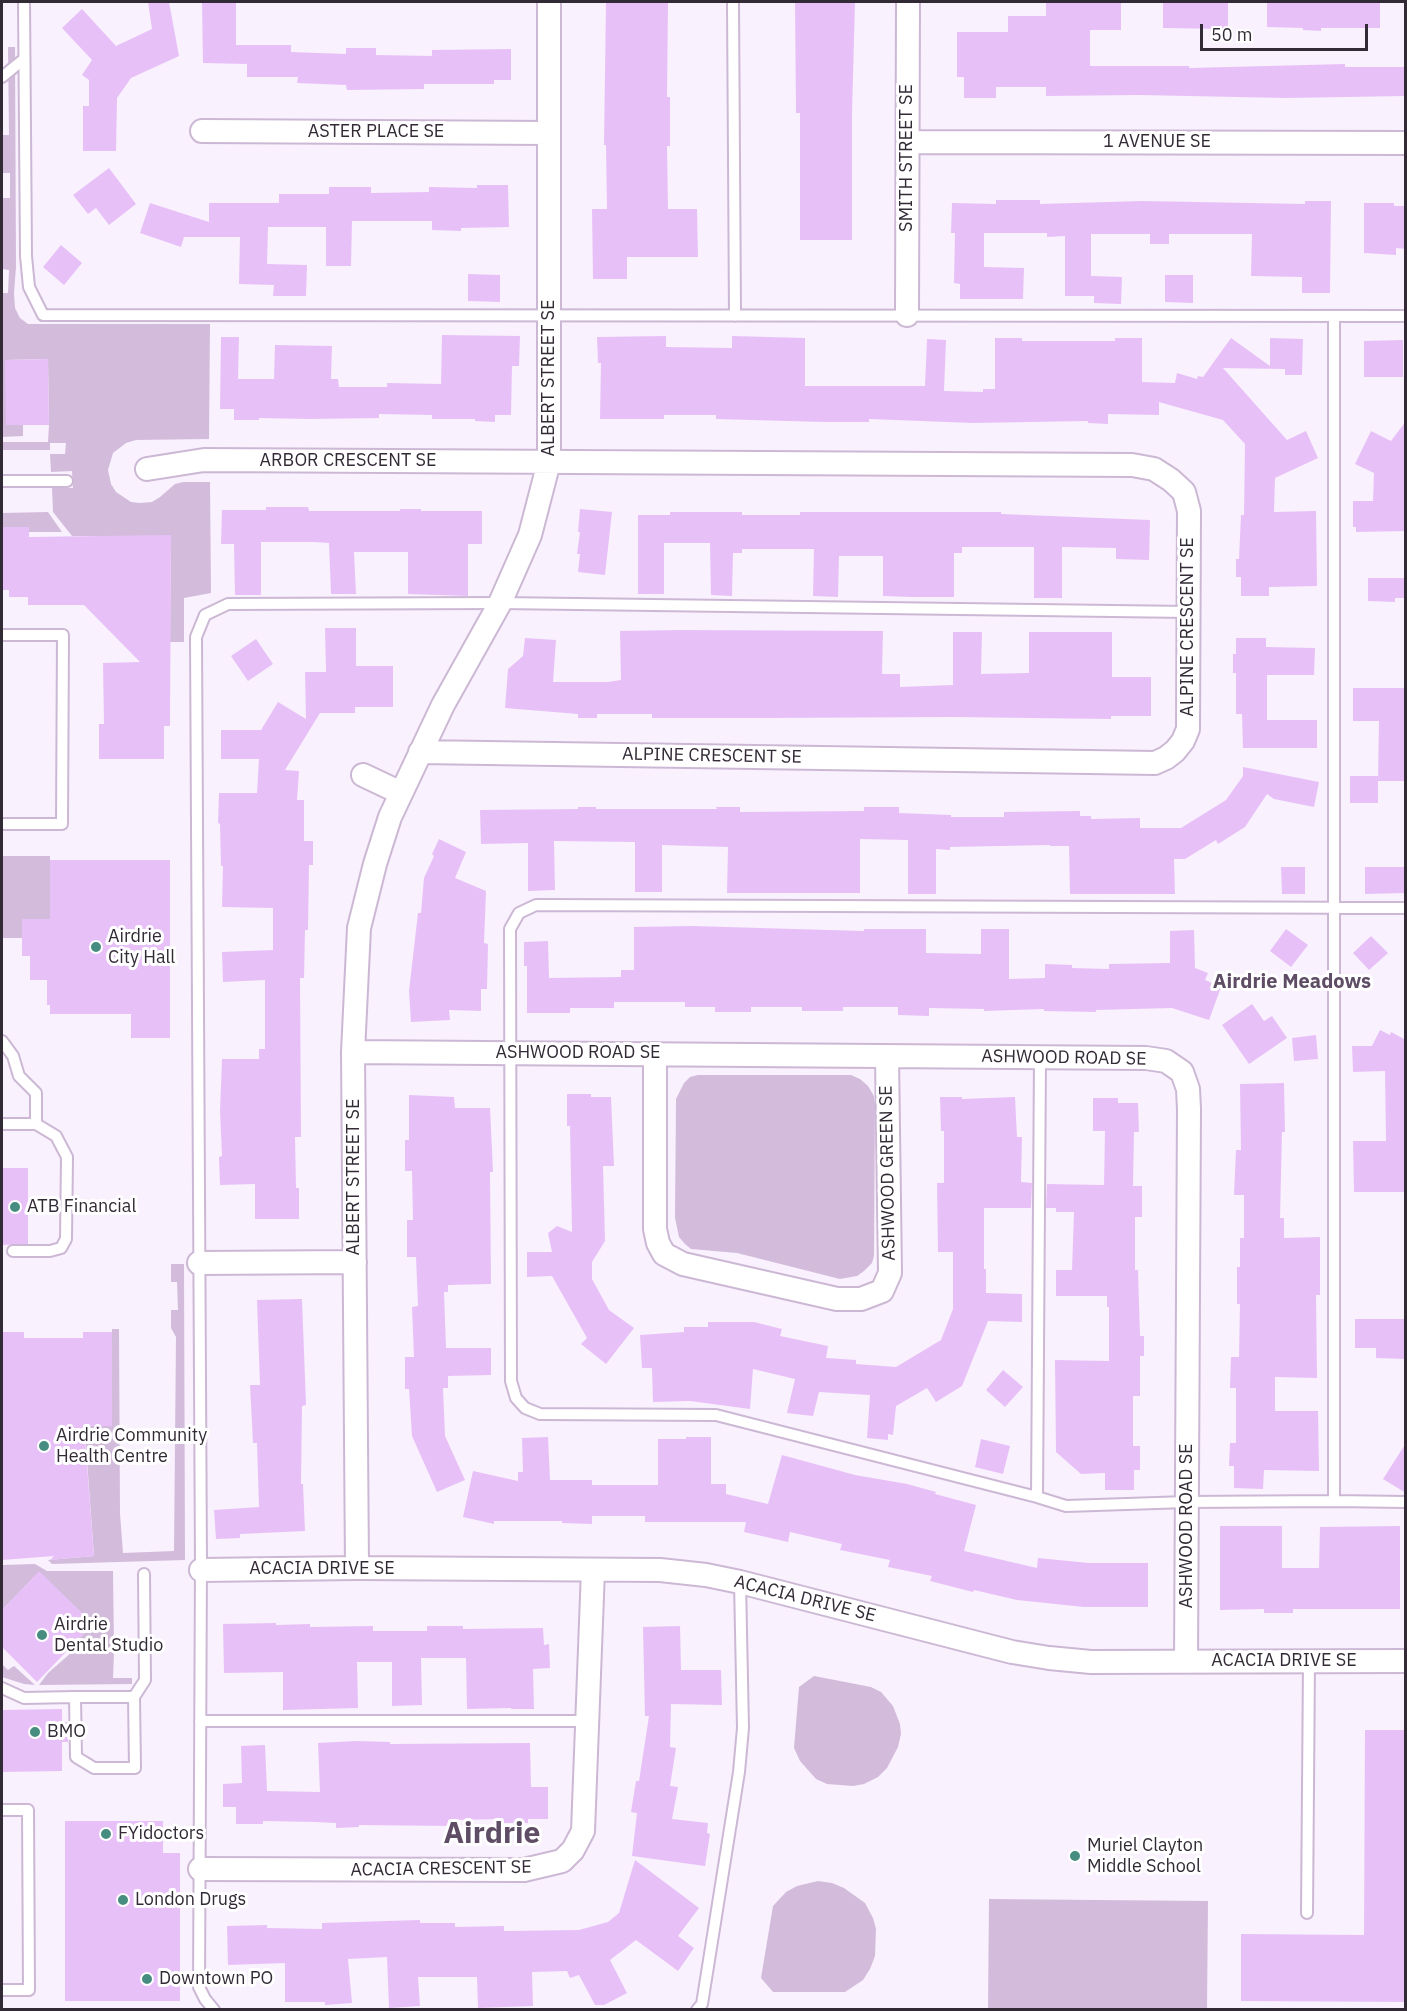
<!DOCTYPE html>
<style>
body{margin:0}
#map{position:relative;width:1407px;height:2011px;overflow:hidden;background:#f9f1fd;font-family:"IBM Plex Sans",sans-serif}
canvas{display:block}
.frame{position:absolute;inset:0;border:3px solid #322a35;pointer-events:none}
.scale{position:absolute;left:1200px;top:24px;width:168px;height:27px;box-sizing:border-box;border:3px solid #322a35;border-top:0;padding-left:8px;font-size:18px;line-height:21px;white-space:nowrap;color:#322a35;-webkit-text-stroke:4px #fff;paint-order:stroke}
</style>
<div id="map">
<canvas width="1407" height="2011"></canvas>
<div class="frame"></div>
<div class="scale">50 m</div>
</div>
<script>
const g = document.querySelector('canvas').getContext('2d');
g.lineJoin = 'round';
function fill(path, color) { g.fillStyle = color; g.fill(path, 'evenodd'); }
const poly = rows => new Path2D(rows.map(r => 'M' + r).join(''));
function trace(path, color, width, dash) { g.strokeStyle = color; g.lineWidth = width; g.lineCap = dash ? 'butt' : 'round'; g.setLineDash(dash || []); g.stroke(path); }
function label(font, color, halo, rows, align = 'center') {
  g.font = font + ' "IBM Plex Sans",sans-serif'; g.lineWidth = 6; g.setLineDash([]); g.textBaseline = 'middle'; g.strokeStyle = halo; g.fillStyle = color; for (const [text, x, y, turn = 0] of rows) {
    g.save(); g.translate(x, y); g.rotate((+turn || 0) * Math.PI / 180); g.textAlign = isNaN(turn) ? turn : align; if (halo) g.strokeText(text, 0, 0); g.fillText(text, 0, 0); g.restore();
  }
}
const green = poly([
 [8,47,15,47,16,267,14,293,15,308,20,318,28,324,210,324,209,439,136,440,126,443,113,453,108,470,111,484,116,492,131,502,140,503,152,502,160,497,175,484,183,482,210,482,211,593,184,598,184,642,170,642,171,536,72,536,53,512,52,488,73,488,72,471,51,472,50,454,65,454,66,443,50,443,50,450,2,450,2,442,48,442,49,425,48,359,6,360,6,425,23,425,23,436,2,437,2,293,8,293,9,270,2,269,2,198,10,198,10,173,2,173,2,135,9,135],
 [48,512,62,532,29,532,29,527,2,527,2,513],
 [2,856,50,856,50,919,22,919,22,938,2,938],
 [698,1075,851,1075,860,1079,868,1086,874,1096,875,1104,874,1256,872,1263,864,1271,857,1276,840,1279,737,1253,691,1249,685,1244,679,1237,675,1218,676,1099,684,1083,690,1077],
 [171,1264,184,1264,185,1560,52,1564,48,1560,94,1556,86,1447,82,1426,112,1425,112,1329,119,1329,120,1514,123,1553,174,1551,176,1337,171,1328,171,1310,178,1310,177,1282,171,1282],
 [35,1564,47,1571,113,1571,114,1648,75,1648,73,1645,93,1624,39,1572,2,1610,2,1565],
 [72,1652,114,1652,113,1678,132,1678,132,1684,39,1685,48,1673],
 [2,1664,8,1670,14,1666,35,1685,24,1684,2,1677],
 [814,1676,871,1687,881,1692,893,1706,900,1724,901,1734,898,1747,887,1768,878,1777,864,1784,853,1786,827,1784,816,1779,800,1761,794,1748,799,1687],
 [818,1881,832,1883,844,1888,865,1903,873,1918,876,1929,875,1956,870,1969,863,1980,845,1992,773,1992,761,1978,773,1906,786,1892,797,1886],
 [989,1899,1208,1901,1207,2009,988,2008]
]);
const building = poly([
 [148,2,169,2,179,56,131,78,117,98,116,151,83,151,83,106,89,106,89,80,82,75,92,60,62,28,82,9,116,46,152,29],
 [202,2,236,2,236,45,291,45,291,52,346,54,346,48,376,48,376,55,432,56,432,50,511,49,511,80,494,80,494,84,424,84,424,89,347,90,346,85,297,83,298,77,247,77,247,64,203,63],
 [606,2,668,2,667,97,670,97,670,146,667,146,668,209,697,209,698,257,627,257,627,279,593,279,592,209,607,209,606,145,604,145],
 [795,2,855,2,852,113,852,240,800,240,800,113,796,113],
 [1046,2,1121,2,1121,30,1090,30,1090,66,1189,66,1189,68,1345,64,1345,67,1406,67,1406,96,1286,98,1140,95,1046,96,1046,87,996,87,996,98,964,98,964,77,957,77,957,32,1008,32,1008,16,1046,16],
 [1163,2,1228,2,1228,29,1163,28],
 [1267,2,1380,2,1380,28,1321,28,1321,31,1303,30,1303,28,1267,27],
 [109,168,136,204,109,225,96,208,88,214,73,195],
 [477,185,508,185,509,227,461,228,461,231,432,230,432,221,352,221,351,266,326,266,326,227,268,227,267,264,307,265,306,296,273,296,274,285,239,284,240,237,184,237,181,247,140,233,150,203,209,222,209,203,279,203,279,194,329,194,329,187,371,187,371,193,429,192,429,187,477,188],
 [996,200,1040,200,1040,204,1142,201,1305,204,1305,201,1331,201,1330,293,1302,293,1302,277,1251,276,1252,234,1169,234,1169,244,1150,244,1150,234,1091,234,1091,276,1122,277,1121,304,1094,303,1094,296,1065,296,1065,236,1047,237,1047,233,984,233,984,267,1024,268,1023,299,960,299,960,284,954,283,955,233,951,233,952,203,996,204],
 [1364,203,1394,203,1394,206,1406,206,1406,249,1396,248,1396,255,1364,253],
 [61,245,82,263,64,285,43,267],
 [468,274,500,275,500,302,468,301],
 [1165,275,1193,275,1193,303,1165,302],
 [442,335,520,336,519,366,512,366,511,415,495,415,495,422,475,421,475,419,432,419,432,415,379,414,379,418,309,419,259,418,259,420,234,420,234,409,220,409,221,337,239,337,238,379,274,379,275,345,332,346,331,379,338,379,339,387,387,387,387,383,441,384],
 [666,336,666,347,732,348,732,336,805,338,805,386,925,386,927,339,946,340,944,391,983,392,983,389,995,389,995,338,1022,338,1022,341,1115,341,1115,338,1142,338,1142,382,1175,383,1177,373,1197,379,1198,376,1203,377,1231,338,1270,366,1270,338,1303,339,1302,375,1285,375,1285,369,1223,368,1287,440,1306,431,1318,458,1275,478,1274,512,1316,511,1317,586,1269,587,1269,596,1241,596,1241,577,1236,577,1236,559,1239,559,1241,515,1244,515,1245,444,1223,420,1159,402,1159,415,1108,414,1108,424,1088,423,1088,421,973,423,869,419,869,422,824,422,716,419,716,415,664,415,664,419,600,419,601,363,598,363,597,337],
 [1403,340,1403,377,1364,377,1364,341],
 [48,359,49,425,6,425,5,360],
 [1406,421,1406,531,1356,532,1356,527,1353,527,1353,501,1373,501,1374,473,1355,464,1371,431,1391,441],
 [266,507,308,507,309,511,400,511,400,509,421,509,421,511,482,511,482,544,468,544,468,596,408,594,408,552,354,552,356,594,331,594,329,543,314,542,261,542,261,595,235,595,234,544,221,544,222,510,266,510],
 [580,509,612,512,605,575,578,572,580,554,577,554,580,532,578,532],
 [670,512,742,512,742,515,800,515,800,512,1001,512,1001,514,1150,520,1149,560,1116,559,1116,548,1062,547,1062,598,1034,598,1034,547,962,547,962,553,954,553,954,597,912,597,883,596,883,556,839,556,838,597,813,596,814,549,742,549,742,553,733,553,732,596,711,595,710,543,664,543,664,594,638,594,638,515,670,515],
 [2,527,29,527,29,537,171,535,170,726,164,726,164,759,99,759,99,724,104,724,103,663,140,662,84,605,28,605,28,597,9,597,9,590,2,590],
 [1368,578,1406,578,1406,598,1395,598,1395,602,1368,601],
 [325,628,356,628,356,666,393,666,393,707,355,707,355,713,320,713,285,770,299,771,297,800,304,800,304,841,313,841,313,865,309,865,308,930,305,930,304,978,300,978,301,1137,295,1137,296,1188,299,1188,299,1219,255,1219,255,1184,220,1185,219,1157,222,1156,220,1111,222,1059,259,1059,259,1049,265,1049,265,980,223,982,222,952,273,950,273,908,222,907,223,866,221,866,220,824,218,823,219,793,257,793,259,759,221,759,221,730,261,730,278,702,306,719,305,672,326,672],
 [680,630,883,631,882,674,900,674,900,687,953,685,953,632,982,632,981,674,1029,673,1029,632,1112,632,1112,677,1151,677,1151,716,1111,716,1111,719,952,717,764,718,652,718,652,714,597,714,597,718,578,718,578,714,505,708,508,669,523,656,525,638,556,640,553,682,608,682,621,680,620,631],
 [1236,638,1266,638,1266,647,1315,648,1314,675,1267,675,1267,720,1317,720,1317,748,1243,748,1242,714,1236,714,1236,673,1233,673,1233,654,1236,654],
 [256,639,273,664,248,681,231,656],
 [1353,688,1406,688,1406,781,1378,781,1379,721,1353,721],
 [1243,767,1319,782,1314,807,1274,799,1267,794,1245,827,1218,844,1216,840,1185,859,1174,859,1175,894,1070,894,1069,846,1050,846,1050,845,950,847,950,850,936,849,936,894,908,894,908,840,860,839,860,893,727,893,728,847,662,845,662,892,635,892,635,842,554,841,555,890,528,891,528,843,481,844,480,810,578,809,578,807,596,807,596,809,717,809,716,807,740,807,740,812,864,811,864,807,899,807,899,813,951,815,951,817,1004,817,1004,812,1080,811,1080,816,1091,816,1091,819,1140,818,1140,828,1181,828,1226,800,1243,776],
 [1350,776,1378,776,1378,803,1350,803],
 [439,839,466,852,455,878,486,891,484,943,488,944,487,989,481,989,481,1011,449,1010,450,1020,411,1022,409,991,418,913,421,913,424,878,434,856,432,854],
 [50,860,170,860,170,1038,131,1038,131,1014,50,1014,50,1005,47,1005,47,980,30,980,30,956,22,956,22,919,50,919],
 [1281,867,1305,867,1305,894,1282,894],
 [1365,867,1406,867,1406,893,1365,894],
 [692,926,864,931,864,929,926,929,926,953,981,954,981,929,1009,929,1009,979,1045,978,1045,964,1072,965,1072,968,1109,969,1109,964,1170,963,1170,931,1194,930,1195,968,1208,973,1205,980,1221,987,1209,1020,1172,1008,1096,1010,1096,1012,1044,1011,1044,1009,984,1011,984,1009,929,1008,929,1016,898,1015,898,1007,843,1007,843,1011,802,1011,802,1007,751,1007,751,1012,715,1012,715,1007,685,1007,685,1002,614,1002,614,1008,570,1008,570,1013,527,1013,527,966,524,966,524,942,548,941,549,978,621,977,621,970,634,970,634,927],
 [1286,929,1308,945,1291,967,1270,951],
 [1371,936,1388,953,1369,970,1353,953],
 [1252,1004,1264,1021,1272,1016,1287,1038,1249,1064,1222,1025],
 [1380,1030,1390,1035,1391,1032,1406,1040,1406,1192,1354,1192,1353,1141,1386,1141,1385,1071,1353,1072,1352,1046,1372,1046],
 [1316,1035,1318,1059,1294,1061,1292,1038],
 [1284,1083,1285,1132,1282,1132,1280,1218,1284,1218,1284,1238,1320,1237,1320,1295,1316,1295,1317,1378,1275,1377,1275,1411,1318,1411,1319,1471,1264,1470,1263,1489,1234,1488,1234,1466,1229,1466,1230,1443,1236,1443,1236,1388,1230,1388,1231,1357,1239,1357,1240,1304,1237,1304,1237,1267,1240,1267,1240,1238,1244,1238,1244,1195,1234,1195,1236,1150,1241,1150,1240,1084],
 [567,1094,591,1094,591,1097,611,1097,614,1166,603,1166,605,1241,592,1262,592,1279,609,1310,634,1328,606,1364,581,1344,587,1338,552,1276,527,1277,527,1252,552,1252,548,1233,557,1226,572,1232,570,1126,567,1126],
 [409,1095,454,1097,455,1108,490,1108,493,1172,490,1172,491,1284,448,1285,448,1292,444,1292,446,1348,491,1348,491,1375,448,1376,448,1388,443,1388,445,1436,465,1480,437,1492,412,1436,409,1389,405,1389,405,1357,414,1357,412,1307,418,1306,416,1257,407,1257,407,1220,413,1220,412,1171,405,1171,405,1140,409,1140],
 [940,1097,962,1097,962,1099,1015,1097,1017,1137,1022,1137,1021,1182,1032,1183,1031,1208,984,1208,984,1269,986,1269,986,1293,1022,1294,1022,1322,988,1321,962,1386,936,1402,927,1388,896,1406,893,1435,888,1434,888,1440,867,1438,870,1395,819,1392,813,1416,787,1413,795,1379,753,1369,750,1409,690,1401,653,1402,652,1368,642,1368,640,1335,684,1332,684,1327,708,1327,708,1322,754,1322,782,1329,780,1336,828,1346,826,1358,856,1360,856,1364,896,1367,941,1340,953,1309,953,1252,938,1252,937,1183,944,1183,944,1131,941,1131],
 [1093,1098,1118,1098,1118,1103,1138,1103,1139,1132,1134,1132,1133,1186,1142,1186,1142,1217,1135,1217,1135,1270,1138,1270,1140,1336,1144,1336,1144,1356,1140,1356,1140,1396,1133,1396,1133,1446,1140,1446,1140,1470,1134,1470,1134,1490,1105,1490,1105,1473,1081,1474,1056,1452,1055,1360,1109,1361,1109,1307,1107,1307,1107,1296,1056,1296,1056,1270,1072,1270,1074,1212,1056,1212,1056,1208,1046,1208,1047,1184,1104,1185,1105,1131,1093,1131],
 [2,1168,28,1168,28,1244,2,1245],
 [302,1299,306,1405,302,1406,301,1484,303,1484,305,1531,240,1534,240,1538,216,1539,214,1510,259,1507,257,1443,253,1443,250,1385,260,1385,257,1300],
 [1355,1319,1406,1319,1406,1359,1376,1358,1376,1348,1355,1348],
 [2,1332,24,1332,24,1338,83,1338,83,1332,112,1332,112,1426,84,1426,94,1556,50,1560,54,1556,2,1560],
 [1003,1370,1023,1387,1005,1407,986,1390],
 [548,1437,550,1480,592,1480,592,1485,658,1485,658,1439,686,1439,686,1437,711,1437,711,1484,726,1484,726,1494,768,1504,782,1455,855,1475,907,1484,936,1492,935,1494,976,1505,964,1551,1037,1568,1038,1558,1089,1563,1148,1563,1148,1607,1084,1607,1017,1600,974,1590,973,1592,930,1581,932,1576,888,1567,890,1560,840,1550,842,1544,790,1532,788,1542,744,1532,746,1522,645,1522,645,1516,592,1516,592,1524,562,1523,562,1521,494,1521,494,1524,463,1517,473,1471,518,1481,518,1472,523,1472,522,1438],
 [981,1439,1010,1446,1003,1474,975,1467],
 [1406,1443,1406,1493,1383,1479],
 [1220,1526,1282,1526,1282,1568,1319,1568,1320,1527,1400,1526,1400,1609,1293,1609,1293,1613,1264,1613,1264,1609,1220,1610],
 [39,1571,93,1624,37,1682,2,1647,2,1610],
 [276,1623,276,1625,310,1624,310,1627,373,1626,373,1631,427,1631,427,1626,463,1626,463,1629,543,1628,544,1645,549,1644,550,1668,533,1669,534,1709,511,1709,511,1708,467,1709,466,1658,421,1658,422,1705,392,1706,392,1662,357,1662,358,1708,283,1710,283,1672,224,1673,223,1624],
 [680,1626,681,1670,721,1670,722,1705,671,1704,670,1747,676,1748,670,1786,678,1787,672,1819,708,1823,707,1833,710,1834,705,1866,632,1856,637,1813,631,1812,636,1781,639,1781,649,1716,645,1716,643,1627],
 [62,1709,62,1722,68,1722,68,1742,62,1742,62,1771,2,1772,2,1710],
 [1365,1730,1406,1730,1406,2002,1241,2001,1241,1934,1364,1935],
 [356,1741,390,1742,390,1744,530,1743,531,1787,548,1787,548,1819,528,1819,528,1823,502,1823,502,1819,453,1820,453,1826,359,1825,359,1827,336,1828,336,1823,315,1822,263,1821,263,1824,236,1824,236,1807,223,1807,223,1784,242,1783,241,1746,265,1745,267,1791,320,1792,318,1743],
 [65,1821,163,1821,163,1853,180,1853,180,2001,65,2001],
 [635,1860,699,1908,678,1936,694,1948,678,1971,636,1940,610,1960,627,1993,604,2005,595,2005,579,1975,570,1978,567,1971,532,1972,533,2006,478,2008,477,1977,418,1977,420,2006,389,2008,387,1957,348,1959,352,2003,325,2005,325,2002,285,2002,285,1963,228,1965,227,1926,267,1925,267,1928,322,1929,322,1923,420,1920,420,1923,455,1923,455,1927,504,1926,504,1931,579,1930,608,1922,619,1913]
]);
const service = poly([
 [24,2,26,256,29,287,43,315,1406,316],
 [733,2,735,316],
 [2,77,24,59],
 [1334,316,1334,1501,1406,1502],
 [2,481,67,481],
 [2,635,63,635,62,824,2,824],
 [2,1041,13,1056,19,1076,36,1093,36,1124],
 [1040,1057,1037,1497,1066,1506,1187,1502,1334,1501],
 [2,1124,36,1124,56,1136,67,1157,66,1239,61,1248,50,1251,13,1251],
 [1037,1497,716,1415,540,1414,525,1408,516,1398,511,1381,510,929,519,913,536,905,1406,908],
 [2,1688,24,1698,75,1697,134,1697,135,1768,94,1768,76,1757,75,1697],
 [134,1697,145,1680,144,1574],
 [200,1721,587,1721],
 [2,1810,28,1810,29,1990,2,1990],
 [1307,1913,1309,1661],
 [214,2010,205,1999,199,1987,201,1564,196,637,205,615,228,604,500,603,1189,612],
 [697,2010,702,2004,739,1772,743,1728,740,1582]
]);
const minor = poly([
 [202,131,549,133],
 [908,142,1406,143],
 [907,315,908,2],
 [147,469,204,460,1132,465,1154,469,1171,480,1184,492,1189,511,1188,729,1183,741,1175,751,1166,758,1155,763,420,752],
 [363,775,401,793],
 [353,1052,1146,1058,1166,1061,1182,1072,1188,1089,1189,1109,1186,1661],
 [655,1054,655,1229,658,1243,664,1254,683,1264,837,1299,861,1299,882,1291,890,1273,887,1057],
 [199,1263,355,1262],
 [357,1568,353,1052,359,928,375,864,390,817,443,705,500,603,530,535,549,462,549,2],
 [201,1570,357,1568,660,1570,706,1575,740,1582,1012,1652,1049,1658,1091,1662,1406,1661],
 [200,1869,524,1870,562,1861,573,1850,583,1831,593,1570]
]);
const markers = [
 [96,947,6,"#478c80"],
 [15,1207,6,"#478c80"],
 [44,1446,6,"#478c80"],
 [42,1635,6,"#478c80"],
 [35,1732,6,"#478c80"],
 [106,1834,6,"#478c80"],
 [1075,1856,6,"#478c80"],
 [123,1900,6,"#478c80"],
 [147,1979,6,"#478c80"]
];
const streetNames = [
 ["ASTER PLACE SE",376,132],
 ["1 AVENUE SE",1157,142],
 ["SMITH STREET SE",907,158,-90],
 ["ALBERT STREET SE",549,378,-90],
 ["ARBOR CRESCENT SE",348,461],
 ["ALPINE CRESCENT SE",1188,627,-90],
 ["ALPINE CRESCENT SE",712,756,1],
 ["ASHWOOD ROAD SE",578,1053],
 ["ASHWOOD ROAD SE",1064,1058,1],
 ["ASHWOOD GREEN SE",888,1173,-91],
 ["ALBERT STREET SE",354,1177,-90],
 ["ASHWOOD ROAD SE",1187,1526,-90],
 ["ACACIA DRIVE SE",322,1569],
 ["ACACIA DRIVE SE",805,1599,14],
 ["ACACIA DRIVE SE",1284,1661],
 ["ACACIA CRESCENT SE",441,1869,-1]
];
const poiNames = [
 ["Airdrie",108,937],
 ["City Hall",108,958],
 ["ATB Financial",27,1207],
 ["Airdrie Community",56,1436],
 ["Health Centre",56,1457],
 ["Airdrie",54,1625],
 ["Dental Studio",54,1646],
 ["BMO",47,1732],
 ["FYidoctors",118,1834],
 ["Muriel Clayton",1087,1846],
 ["Middle School",1087,1867],
 ["London Drugs",135,1900],
 ["Downtown PO",159,1979]
];
const neighbourhoodNames = [
 ["Airdrie Meadows",1292,982]
];
const townNames = [
 ["Airdrie",492,1834]
];
fill(green, '#d3bbdc');
fill(building, '#e8c0f8');
trace(service, '#ccb8d4', 14);
trace(minor, '#ccb8d4', 26);
trace(service, '#fff', 10);
trace(minor, '#fff', 22);
for (const [x, y, r, color] of markers) { const dot = new Path2D(); dot.arc(x, y, r, 0, 2 * Math.PI); g.fillStyle = color; g.fill(dot); trace(dot, '#fff', 2); }
label('18px', '#322a35', '#fff', streetNames);
label('18px', '#322a35', '#fff', poiNames, 'left');
label('bold 20px', '#5e4d65', '#fff', neighbourhoodNames);
label('bold 30px', '#5e4d65', '#fff', townNames);
</script>
